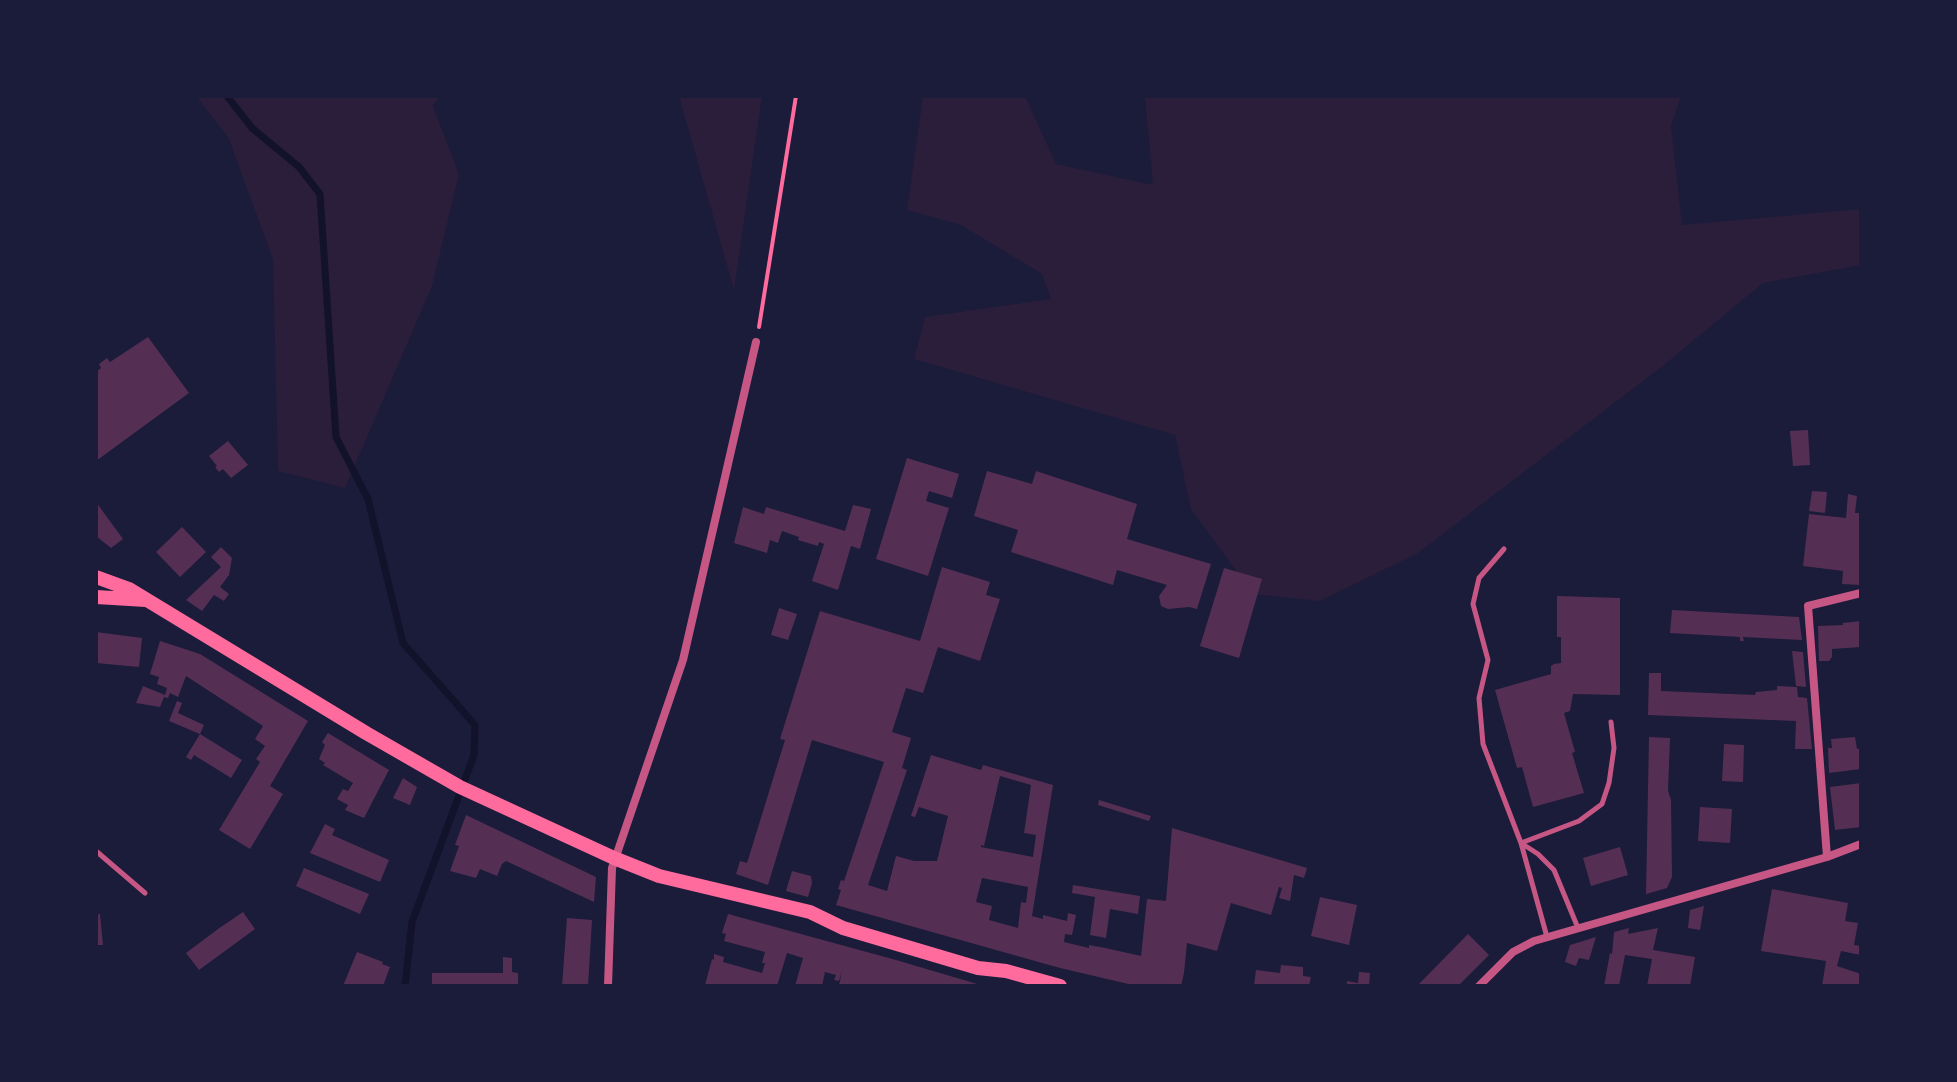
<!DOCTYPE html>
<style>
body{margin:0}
#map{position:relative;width:1957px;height:1082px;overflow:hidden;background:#1b1b3a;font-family:Barlow,sans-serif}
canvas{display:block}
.frame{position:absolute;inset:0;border:98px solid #1b1b3a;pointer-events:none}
</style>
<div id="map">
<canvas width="1957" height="1082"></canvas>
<div class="frame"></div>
</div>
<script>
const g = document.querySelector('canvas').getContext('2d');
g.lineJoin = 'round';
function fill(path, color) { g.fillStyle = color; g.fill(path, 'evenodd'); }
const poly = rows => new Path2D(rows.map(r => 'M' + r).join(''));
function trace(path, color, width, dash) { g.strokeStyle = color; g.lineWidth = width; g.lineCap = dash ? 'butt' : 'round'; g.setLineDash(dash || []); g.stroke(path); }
const green = poly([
 [196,96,440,96,433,106,459,174,432,286,345,488,278,471,273,259,228,137],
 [679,96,762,96,734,290],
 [923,96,1025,96,1056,164,1153,185,1145,96,1681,96,1671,126,1682,225,1861,209,1861,265,1763,283,1664,365,1418,553,1320,601,1253,594,1191,509,1175,435,914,359,925,317,1051,299,1042,274,961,225,907,210]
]);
const stream = poly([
 [227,96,252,128,299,167,320,194,336,437,368,499,403,643,475,725,474,755,412,922,405,986]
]);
const building = poly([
 [148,337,189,393,96,461,96,372,101,368,99,364,107,358,110,362],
 [1808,430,1810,465,1793,466,1790,431],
 [228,441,248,465,231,478,223,469,219,472,215,467,217,466,209,456],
 [907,458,959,474,952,498,929,491,926,501,949,508,928,576,876,559],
 [987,471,1032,484,1036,471,1137,504,1127,539,1211,564,1197,609,1189,607,1168,609,1161,606,1159,596,1167,585,1117,570,1113,585,1011,552,1018,530,974,516],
 [1812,491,1827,492,1825,513,1809,511],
 [1848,494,1857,496,1855,513,1861,513,1861,585,1842,584,1843,571,1803,566,1809,514,1846,518],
 [96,502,123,539,111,548,96,536],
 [853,505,871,509,860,549,851,546,838,590,812,581,824,544,819,542,818,546,798,540,799,537,782,531,778,543,770,540,767,553,734,543,743,507,764,514,766,507,845,531],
 [182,527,206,552,180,577,156,552],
 [221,547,232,558,229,575,220,587,229,594,224,601,214,595,202,611,186,600,221,567,211,557],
 [942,567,990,582,986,595,1000,599,980,661,938,647,923,693,906,688,892,732,911,738,902,768,907,770,868,885,887,891,896,856,914,861,937,861,948,816,919,807,915,817,911,816,931,755,981,770,983,765,1053,785,1032,916,1043,919,1043,915,1067,921,1068,913,1076,915,1072,935,1065,934,1064,942,1089,948,1089,945,1105,948,1141,956,1147,899,1166,901,1172,828,1307,868,1304,878,1294,875,1290,901,1279,898,1282,888,1279,887,1271,915,1231,903,1217,951,1187,943,1184,973,1181,986,1137,986,1060,968,836,905,841,890,838,889,841,880,844,881,884,762,812,740,768,885,736,874,740,861,747,863,785,740,780,739,820,611,920,641],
 [1000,776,1031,785,1024,833,1036,835,1033,857,981,847,981,845,984,846],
 [982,878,1028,887,1026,903,1021,902,1018,928,989,920,992,906,976,902],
 [1224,568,1262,579,1239,658,1200,646],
 [1557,596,1620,598,1620,695,1573,694,1570,711,1564,713,1575,752,1572,753,1584,793,1533,807,1522,767,1517,768,1495,690,1551,674,1551,666,1554,664,1561,663,1561,637,1557,637],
 [779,608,797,614,788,640,771,635],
 [1672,610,1799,617,1802,640,1743,637,1744,641,1740,641,1740,637,1670,633],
 [1861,621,1861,647,1832,649,1832,657,1829,661,1819,661,1818,626,1843,625,1843,623],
 [96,632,142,638,139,667,96,663],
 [160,641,200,654,308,721,270,786,283,794,250,849,219,830,260,762,256,759,265,746,255,739,263,726,186,676,178,697,170,693,168,698,164,697,160,707,136,703,143,686,165,695,166,692,167,688,157,684,159,677,150,674],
 [1792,651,1803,652,1806,687,1796,686],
 [1649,673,1661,673,1661,691,1755,695,1756,692,1777,690,1777,686,1797,687,1798,697,1807,698,1812,749,1795,749,1796,721,1648,715],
 [177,701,182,703,178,713,204,725,200,734,169,721],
 [328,733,389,770,364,818,345,810,348,805,337,799,343,789,348,791,353,783,323,765,325,763,319,759,325,745,322,742],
 [200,734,242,760,231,778,194,755,191,760,186,757],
 [1649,737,1670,738,1668,791,1671,800,1672,877,1667,888,1646,894],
 [1855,737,1857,749,1861,748,1861,769,1829,773,1828,748,1832,748,1831,739],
 [1724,744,1744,745,1743,782,1722,781],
 [403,778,417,787,410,805,393,798],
 [1861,783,1861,827,1835,830,1830,787],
 [1099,800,1151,816,1149,821,1098,805],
 [1700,807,1732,809,1730,843,1698,841],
 [466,815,596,877,594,902,506,861,502,864,497,876,480,869,476,878,450,871,459,846,455,845],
 [325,824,335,829,332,835,389,860,380,882,310,853],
 [1620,847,1628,875,1591,886,1583,858],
 [304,868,369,894,360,914,296,886],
 [792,871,811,876,812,883,808,897,786,891],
 [1073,885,1140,896,1138,914,1110,909,1106,938,1090,935,1095,897,1072,893],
 [1772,889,1848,903,1845,921,1858,923,1854,945,1861,946,1861,955,1841,951,1837,966,1861,974,1861,986,1822,986,1826,961,1761,951],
 [1320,897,1357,905,1349,945,1311,936],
 [1704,906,1700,930,1688,928,1690,910],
 [243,912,255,929,199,970,186,953,218,929],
 [100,914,103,945,96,945,96,915],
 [728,914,896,960,984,986,839,986,842,970,839,981,834,980,836,975,825,972,822,986,795,986,803,958,787,953,777,986,705,985,712,959,714,960,714,954,724,957,723,962,762,973,765,963,762,963,765,952,724,941,726,934,722,933],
 [567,918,592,920,588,986,562,986],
 [1629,928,1628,934,1658,928,1653,950,1695,957,1690,986,1647,986,1652,959,1625,955,1619,986,1604,986,1610,953,1612,954,1614,932],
 [1468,934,1489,955,1458,986,1417,986],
 [1596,937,1589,960,1579,958,1576,966,1565,962,1570,945],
 [357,952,383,962,382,964,390,967,383,986,343,986],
 [503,957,512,958,512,972,518,973,518,986,432,986,432,973,503,973],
 [1281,965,1303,967,1303,976,1311,977,1309,986,1254,986,1256,970,1280,973],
 [1359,972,1370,973,1369,986,1347,986,1347,981,1358,983]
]);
const path = poly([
 [759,327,796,96]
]);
const service = poly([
 [1504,549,1479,578,1473,604,1488,660,1479,698,1483,744,1521,843,1579,821,1602,804,1609,783,1614,748,1611,722],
 [96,851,145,893],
 [1547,937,1521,843,1538,854,1554,870,1578,928]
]);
const minor = poly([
 [1827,857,1808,606,1861,593],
 [608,986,612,868,683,660,756,342],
 [1479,986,1513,952,1534,941,1827,857,1861,844]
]);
const secondary = poly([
 [96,577,129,589,366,733,460,787,614,858,659,876,810,912,843,928,978,968,1006,971,1060,986],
 [96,597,146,600]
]);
fill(green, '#2a1e3b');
trace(stream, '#12122b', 7);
fill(building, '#542f53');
trace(path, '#ff6b9d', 4);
trace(service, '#c65784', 5);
trace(minor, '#c65784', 8);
trace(secondary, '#ff6b9d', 14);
</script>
